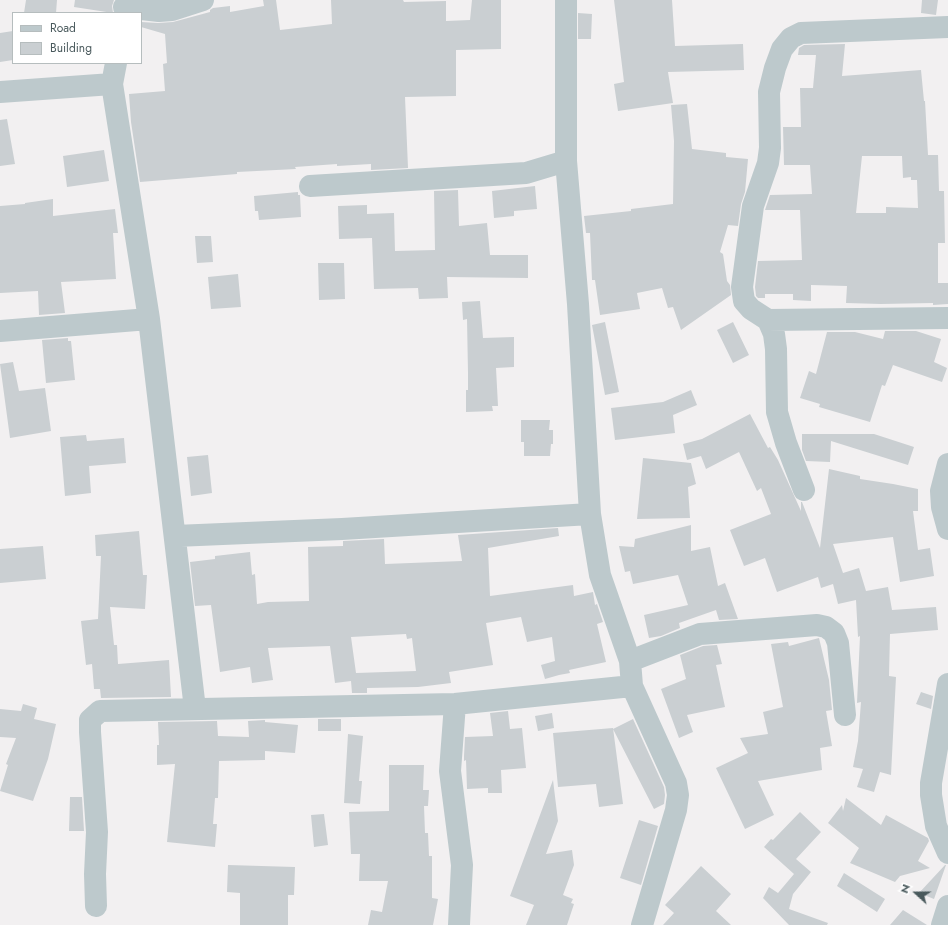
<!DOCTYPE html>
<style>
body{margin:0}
#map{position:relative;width:948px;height:925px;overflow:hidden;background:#f2f0f1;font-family:Jost,sans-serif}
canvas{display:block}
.legend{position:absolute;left:12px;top:12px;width:130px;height:52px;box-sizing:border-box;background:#fff;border:1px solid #b6bdbe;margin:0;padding:5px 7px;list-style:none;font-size:12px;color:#49595c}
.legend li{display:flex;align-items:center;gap:8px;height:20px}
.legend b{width:20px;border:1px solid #b6bdbe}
.north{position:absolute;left:896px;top:873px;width:40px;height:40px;-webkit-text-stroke:3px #fff;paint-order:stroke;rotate:291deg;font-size:11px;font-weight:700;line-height:16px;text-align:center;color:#49595c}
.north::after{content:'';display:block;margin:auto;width:14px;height:18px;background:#49595c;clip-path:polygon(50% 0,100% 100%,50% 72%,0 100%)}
</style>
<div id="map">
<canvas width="948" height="925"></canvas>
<ul class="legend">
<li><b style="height:5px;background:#bdc9cc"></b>Road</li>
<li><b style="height:11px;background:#cacfd2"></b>Building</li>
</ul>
<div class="north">N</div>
</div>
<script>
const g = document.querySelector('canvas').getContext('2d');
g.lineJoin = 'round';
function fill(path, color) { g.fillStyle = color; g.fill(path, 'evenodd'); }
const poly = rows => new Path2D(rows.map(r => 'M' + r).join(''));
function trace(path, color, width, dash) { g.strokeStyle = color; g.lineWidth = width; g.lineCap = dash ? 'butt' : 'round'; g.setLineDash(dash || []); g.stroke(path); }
const building = poly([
 [26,0,57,0,56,13,24,13],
 [75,0,114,0,112,6,113,13,74,7],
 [263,0,276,0,280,30,332,24,331,0,403,0,404,2,446,1,446,21,470,20,472,0,501,0,501,49,456,50,456,96,405,97,408,168,371,170,371,164,337,166,337,164,295,167,296,169,237,172,237,174,140,182,131,122,129,94,165,91,163,64,167,63,165,34,141,27,141,22,158,23,173,22,210,12,210,10,213,8,230,6,230,12,264,6],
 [614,0,672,0,675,46,743,44,744,70,668,72,673,103,618,111,614,84,624,82],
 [922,0,938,0,936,15,921,13],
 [578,13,592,14,591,39,578,39],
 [13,31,13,60,0,62,0,33],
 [845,44,842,76,921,70,924,101,925,101,928,155,938,155,939,191,944,191,945,243,938,243,938,283,948,283,948,304,933,305,933,303,881,304,846,303,847,286,811,285,811,301,793,300,793,294,765,294,765,298,758,298,756,296,755,287,758,261,802,260,800,210,765,210,770,195,812,194,810,165,784,165,783,127,801,127,800,88,813,88,816,55,798,55,799,48,804,45],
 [862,156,902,156,903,178,911,177,911,180,917,180,918,208,886,207,886,213,856,213],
 [687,104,692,149,726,153,726,157,748,159,745,192,741,204,738,226,728,225,720,252,723,254,727,281,730,285,731,295,681,330,673,307,668,308,662,288,637,293,640,309,600,315,595,280,592,280,590,233,586,233,584,216,631,211,631,209,673,204,674,141,671,105],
 [7,119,15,164,0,166,0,120],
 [104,150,109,181,67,187,63,156],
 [535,186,537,209,514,211,514,216,494,218,492,191],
 [458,190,459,226,487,223,490,255,528,255,528,278,447,277,448,298,419,299,418,288,374,289,372,238,339,239,338,206,367,205,367,214,394,213,395,251,435,250,434,191],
 [298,192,298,195,300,195,301,217,259,220,258,211,255,211,254,196],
 [53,199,53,216,115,209,118,233,113,233,116,279,61,282,65,313,39,315,38,291,0,293,0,206,25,204,25,203],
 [195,236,211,236,213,262,197,263],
 [318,263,344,263,345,299,319,300],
 [238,274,241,307,211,309,208,277],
 [480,301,483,338,514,337,514,367,496,368,498,406,492,406,493,411,466,412,466,390,468,390,468,373,467,319,463,320,462,302],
 [605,322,619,392,605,395,592,325],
 [733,322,749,355,733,363,717,330],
 [885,331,916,331,941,339,934,362,947,368,942,382,893,365,885,386,882,385,870,422,819,407,820,404,800,398,809,371,816,374,827,332,855,332,883,339],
 [68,338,68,341,71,341,75,380,46,383,42,340],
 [13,362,19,391,45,388,51,431,10,438,0,364],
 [691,390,697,405,673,415,675,433,615,440,611,408,663,402],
 [750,414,768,448,770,447,778,460,801,511,801,502,802,502,820,548,829,469,860,476,860,479,893,484,918,489,918,511,913,511,918,550,930,548,934,576,900,582,893,537,833,544,843,573,859,568,866,591,888,587,892,610,936,607,938,630,890,634,889,676,896,677,891,775,880,772,874,792,857,787,863,769,853,767,858,741,861,702,857,703,860,636,858,637,856,600,838,604,833,584,821,588,818,577,777,592,765,558,744,566,730,530,771,514,761,488,757,491,739,452,706,469,701,456,687,460,683,444,702,439],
 [521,420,550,420,549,430,553,430,553,444,551,444,550,456,524,456,524,442,521,442],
 [802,434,874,434,914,447,908,465,831,441,830,462,806,461,802,450],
 [86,435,87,441,124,438,126,463,89,466,91,493,65,496,60,437],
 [208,455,212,493,191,496,187,457],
 [643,458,691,463,696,484,688,487,690,518,637,519],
 [691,525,691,551,710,547,718,586,725,583,738,619,719,620,716,610,679,623,680,628,661,636,649,638,644,615,688,605,678,575,633,584,630,571,625,572,619,546,634,547,635,539],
 [558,528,559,536,488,548,490,596,573,585,574,596,593,592,595,605,597,604,603,622,597,624,606,662,569,670,570,673,559,675,545,679,541,665,555,661,552,637,527,642,521,617,486,623,493,665,449,672,451,683,418,687,367,688,367,693,352,693,351,681,335,683,330,646,268,648,273,680,252,683,250,667,220,672,211,605,195,606,190,562,215,559,215,556,250,552,252,575,255,574,257,604,268,602,309,601,308,547,343,546,343,541,384,539,385,564,462,561,458,535],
 [406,634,407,639,412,638,416,671,356,673,351,637],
 [139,531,143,575,147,575,145,609,110,607,114,645,117,645,118,664,169,660,171,697,101,698,100,689,94,689,92,664,86,665,81,621,98,619,101,556,96,556,95,535],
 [43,546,46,579,0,583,0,549],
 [819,638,829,680,832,710,826,711,832,746,820,748,822,770,758,781,774,815,745,829,716,768,748,753,740,738,768,734,763,712,783,707,771,644,788,642,789,646],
 [717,645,722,664,716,665,725,707,687,715,693,732,679,738,661,689,686,679,680,655,703,646],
 [921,692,933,696,931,709,916,704],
 [23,704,37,708,34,719,56,724,48,759,33,801,0,791,8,765,6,764,16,738,0,737,0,709,21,711],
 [508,711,510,729,522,728,526,768,501,770,502,793,488,793,488,788,467,789,466,760,464,761,464,756,465,737,493,736,490,713],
 [552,713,554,728,538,731,535,716],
 [318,719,341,719,341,731,318,731],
 [633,719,664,787,665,795,664,804,654,809,613,729],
 [265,720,265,722,298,725,295,753,265,751,265,760,219,761,218,798,215,798,213,824,217,824,215,847,167,842,175,764,157,765,157,745,159,745,158,722,217,721,218,736,249,737,248,721],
 [613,728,623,804,599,807,596,784,558,787,553,733],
 [348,734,363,736,359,781,362,781,360,804,344,803],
 [389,765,424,765,423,790,429,790,428,806,424,806,425,833,428,833,429,856,432,856,432,898,438,899,433,925,368,925,371,910,382,912,388,881,359,881,360,854,351,854,349,812,389,811],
 [553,780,558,821,546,854,572,850,574,865,563,895,573,899,571,903,574,904,567,925,526,925,534,905,510,896],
 [70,797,82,797,84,831,69,831],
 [846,798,881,825,886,815,928,838,929,841,918,861,930,868,900,876,895,882,850,863,859,848,828,823,842,805,843,811],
 [800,812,821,832,796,859,811,872,793,894,789,909,828,923,827,925,789,925,763,898,769,887,778,893,794,874,764,847,771,839,773,840],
 [324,814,328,845,314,847,311,815],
 [639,820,658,826,641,885,620,878],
 [228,865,295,867,294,895,288,895,288,925,240,925,240,893,227,892],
 [945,865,946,865,934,899,919,893],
 [701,866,731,894,716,911,731,925,663,925,674,913,665,905],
 [844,873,885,899,877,912,837,886],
 [903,910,927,925,890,925]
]);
const minor = poly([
 [566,0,566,161,578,304,590,514,600,575,630,661,632,686,676,783,678,795,676,810,642,925],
 [124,7,159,11,172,10,203,0],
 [116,63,112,84,149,319,195,709],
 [0,92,112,84],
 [310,186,526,173,566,161],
 [768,320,948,318],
 [0,331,149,319],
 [948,464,941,491,942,507,948,529],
 [804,490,786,443,777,412,776,349,774,334,768,320,751,309,744,301,742,287,753,206,768,163,770,148,769,92,775,68,782,49,791,38,801,33,948,27],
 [175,536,342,529,590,514],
 [630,661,700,634,817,625,826,627,834,633,838,643,845,715],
 [948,684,931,783,931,795,936,826,948,853],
 [455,704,450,771,462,865,459,925],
 [96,906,95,874,97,832,90,732,90,720,100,711,455,704,632,686],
 [942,925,948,906]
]);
fill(building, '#cacfd2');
trace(minor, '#bdc9cc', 22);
</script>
